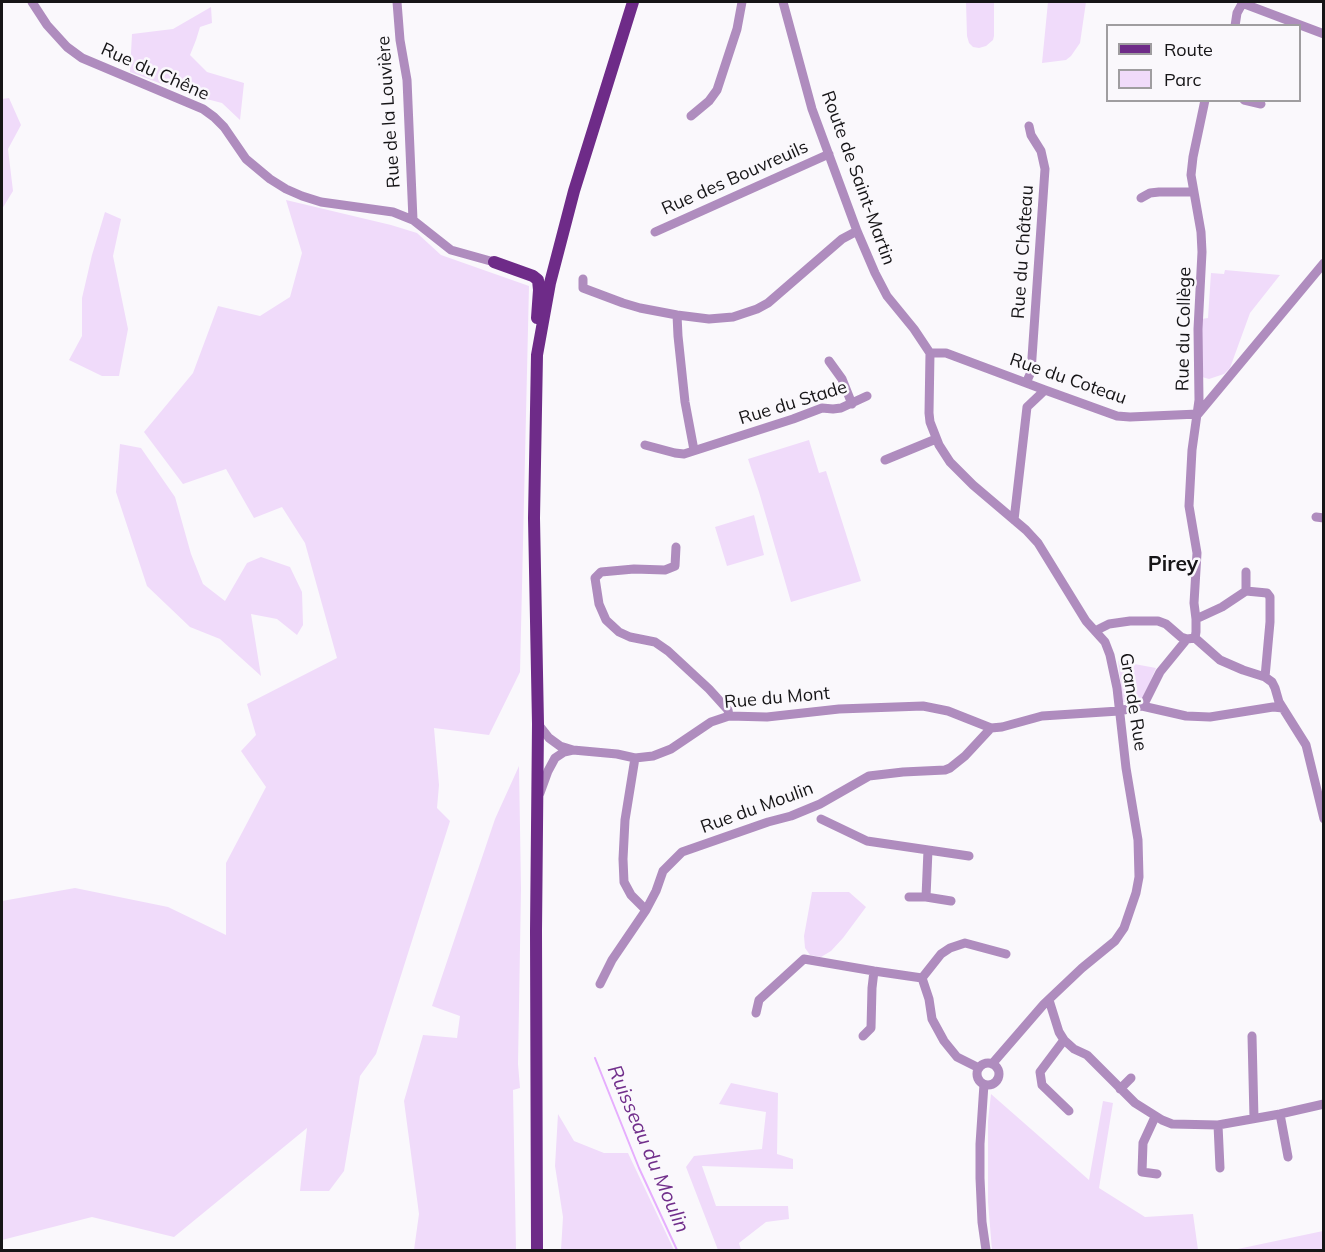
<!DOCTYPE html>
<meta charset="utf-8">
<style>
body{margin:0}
#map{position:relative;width:1325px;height:1252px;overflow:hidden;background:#faf8fc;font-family:Mulish,sans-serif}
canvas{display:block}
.frame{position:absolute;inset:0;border:3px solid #161517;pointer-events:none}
.legend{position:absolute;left:1106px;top:24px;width:195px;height:78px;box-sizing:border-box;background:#faf8fc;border:2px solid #9f9da0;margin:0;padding:8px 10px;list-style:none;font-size:18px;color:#161517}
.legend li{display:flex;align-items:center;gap:12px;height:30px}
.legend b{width:30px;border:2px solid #9f9da0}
</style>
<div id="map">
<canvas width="1325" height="1252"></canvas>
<div class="frame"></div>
<ul class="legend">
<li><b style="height:8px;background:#6e2b88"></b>Route</li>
<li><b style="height:16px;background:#f0dbfa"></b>Parc</li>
</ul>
</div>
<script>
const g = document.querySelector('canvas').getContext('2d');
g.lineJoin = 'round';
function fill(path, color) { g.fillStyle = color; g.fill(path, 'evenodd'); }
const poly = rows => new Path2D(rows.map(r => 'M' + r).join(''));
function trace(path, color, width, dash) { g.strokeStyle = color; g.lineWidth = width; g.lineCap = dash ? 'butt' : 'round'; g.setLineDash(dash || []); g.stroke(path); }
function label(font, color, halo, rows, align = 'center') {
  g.font = font + ' Mulish,sans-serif'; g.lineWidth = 5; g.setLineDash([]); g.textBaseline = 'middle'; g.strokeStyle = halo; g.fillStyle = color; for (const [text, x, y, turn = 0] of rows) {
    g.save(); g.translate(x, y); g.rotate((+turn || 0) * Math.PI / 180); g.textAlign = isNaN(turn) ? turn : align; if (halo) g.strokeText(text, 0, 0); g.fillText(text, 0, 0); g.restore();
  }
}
const green = poly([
 [966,2,994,2,994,36,993,40,986,46,979,48,973,47,969,43,967,36],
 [1048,2,1086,2,1080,43,1071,56,1066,60,1042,63],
 [211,7,212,23,200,27,196,40,190,55,207,72,244,83,240,120,222,103,191,95,130,72,132,34,173,29],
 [9,98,21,125,8,149,13,191,2,209,2,99],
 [286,200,391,225,417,233,441,255,529,286,520,672,489,735,434,728,439,785,437,808,450,821,376,1054,360,1076,344,1171,329,1191,300,1191,307,1128,174,1237,92,1217,2,1240,2,901,75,888,168,907,226,935,226,863,266,787,241,751,256,735,247,704,337,658,305,543,282,507,254,518,226,469,183,484,144,432,193,373,218,306,260,316,290,297,302,253],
 [105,212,121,219,113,256,128,329,119,376,102,376,69,360,82,336,82,298,92,255],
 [1225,270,1280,275,1250,313,1230,368,1224,374,1209,379,1202,377,1201,319,1208,318,1211,273,1224,274],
 [809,440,819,473,826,471,861,581,791,602,759,492,748,459],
 [120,444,141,448,175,497,191,554,203,584,225,601,247,563,261,557,290,567,302,592,303,625,297,635,277,619,251,614,261,676,220,639,190,627,147,586,116,492],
 [754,515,764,555,727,566,715,527],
 [1118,661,1156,668,1143,698,1132,703,1123,702],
 [519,766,521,889,518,1064,520,1088,513,1090,516,1250,414,1250,419,1214,404,1101,423,1035,457,1038,460,1016,432,1006,495,819],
 [812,892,849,892,866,907,843,938,831,951,821,957,810,955,805,948,804,936],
 [731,1083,778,1093,777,1154,793,1159,793,1169,702,1166,716,1206,788,1206,789,1219,766,1222,739,1243,741,1250,718,1250,686,1167,694,1156,762,1149,766,1112,719,1104],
 [991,1094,1089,1180,1103,1101,1113,1103,1099,1188,1145,1217,1193,1214,1198,1250,992,1250,988,1202,988,1121],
 [558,1114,574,1141,604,1153,628,1153,674,1250,561,1250,563,1217,555,1166],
 [1323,1231,1323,1250,1233,1250]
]);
const stream = poly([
 [595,1058,639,1168,677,1250]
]);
const minor = poly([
 [32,2,47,25,67,47,82,58,203,109,214,117,224,127,246,159,270,179,286,189,302,196,321,202,393,212,413,220,451,250,494,262],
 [397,2,400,40,407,80,413,220],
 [783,2,812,109,857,231,875,273,887,296,914,329,930,353],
 [1242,3,1324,34],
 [1235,26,1237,13,1243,2],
 [1244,100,1261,104],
 [691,116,709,101,717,90,737,29,742,2],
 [1141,198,1150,193,1159,192,1193,192],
 [655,232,829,154],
 [583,279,583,288,623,303,640,308,677,315,709,319,733,317,757,309,768,303,842,239,857,231],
 [677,315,678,336,685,402,694,450],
 [930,353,929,413,930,422,939,445,950,462,973,485,1026,530,1038,543,1086,621,1105,642,1110,655,1117,688,1126,768,1138,840,1139,877,1136,893,1124,928,1115,941,1082,968,1044,1004,992,1064],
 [930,353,946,353,1045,390,1117,416,1130,417,1198,414],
 [829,361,842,379,852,404],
 [1026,383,1031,372,1045,169,1041,151,1031,135,1029,126],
 [1198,414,1324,263],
 [645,445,675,453,684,454,793,419,822,408,833,409,841,408,867,396],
 [885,460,936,439],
 [1316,517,1324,518],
 [1014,520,1027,407,1045,390],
 [676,547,675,566,665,570,634,569,601,572,595,578,599,604,606,620,619,632,630,637,655,642,668,651,709,689,728,710,729,716],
 [1246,591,1267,593,1270,597,1270,622,1265,677],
 [1246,591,1246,572],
 [1196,619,1222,607,1246,591],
 [1095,631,1109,624,1130,621,1158,621,1166,624,1181,637,1187,639],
 [1195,638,1220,660,1243,670,1265,677,1272,682,1275,688,1279,702,1306,745,1324,819],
 [1142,706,1186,716,1210,717,1273,707,1283,708],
 [538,724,549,738,560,746,573,750,617,754,635,758,653,756,671,749,711,722,729,716,767,717,839,709,923,706,948,711,991,728,1002,727,1042,716,1119,711,1142,706,1146,700,1160,672,1187,639,1195,638,1196,632,1196,619,1194,603,1197,553,1189,506,1192,450,1199,400,1198,329,1202,252,1201,232,1191,175,1193,157,1205,100],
 [635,758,625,820,623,859,624,882,631,895,646,910],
 [540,793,548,771,555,758,564,752,573,750],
 [821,819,867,841,969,856],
 [928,850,926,897,951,901],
 [909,897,926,897],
 [922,978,941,954,950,948,965,943,1006,954],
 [600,984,612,960,646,910,656,891,663,871,682,852,768,822,791,816,820,804,869,776,903,772,945,770,950,768,965,756,991,728],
 [1049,1000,1059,1032,1064,1040,1074,1049,1087,1055,1135,1103,1162,1120,1172,1124,1218,1125,1280,1114,1324,1104],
 [756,1013,759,1000,804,959,874,971,922,978,929,999,932,1019,944,1041,957,1057,979,1068],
 [863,1036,871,1028,872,988,874,971],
 [1252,1036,1254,1118],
 [1064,1040,1040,1072,1042,1085,1069,1111],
 '977 1074a11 11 0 1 1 22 0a11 11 0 1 1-22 0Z',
 [984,1084,980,1144,980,1178,982,1222,986,1250],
 [1120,1089,1131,1078],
 [1280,1114,1288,1157],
 [1155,1117,1143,1143,1142,1172,1157,1174],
 [1218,1125,1220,1168]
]);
const major = poly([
 [494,262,533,276,538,280,539,290,537,318],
 [537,1250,536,931,538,724,534,518,537,355,550,283,574,191,633,2]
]);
const streetNames = [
 ["Rue du Chêne",155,72,24],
 ["Rue de la Louvière",389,112,-94],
 ["Rue des Bouvreuils",735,178,-24],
 ["Route de Saint-Martin",858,178,70],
 ["Rue du Château",1023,252,-86],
 ["Rue du Collège",1184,329,-89],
 ["Rue du Coteau",1068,379,19],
 ["Rue du Stade",793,403,-17],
 ["Rue du Mont",777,698,-5],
 ["Grande Rue",1133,702,81],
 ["Rue du Moulin",757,808,-20]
];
const waterNames = [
 ["Ruisseau du Moulin",648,1149,67]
];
const quarterNames = [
 ["Pirey",1173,565]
];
fill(green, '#f0dbfa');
trace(stream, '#e6aefe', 2);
trace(minor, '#af8cbe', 9);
trace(major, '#6e2b88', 12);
label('18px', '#161517', '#faf8fc', streetNames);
label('italic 20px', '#712f8b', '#faf8fc', waterNames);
label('bold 21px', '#161517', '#faf8fc', quarterNames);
</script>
